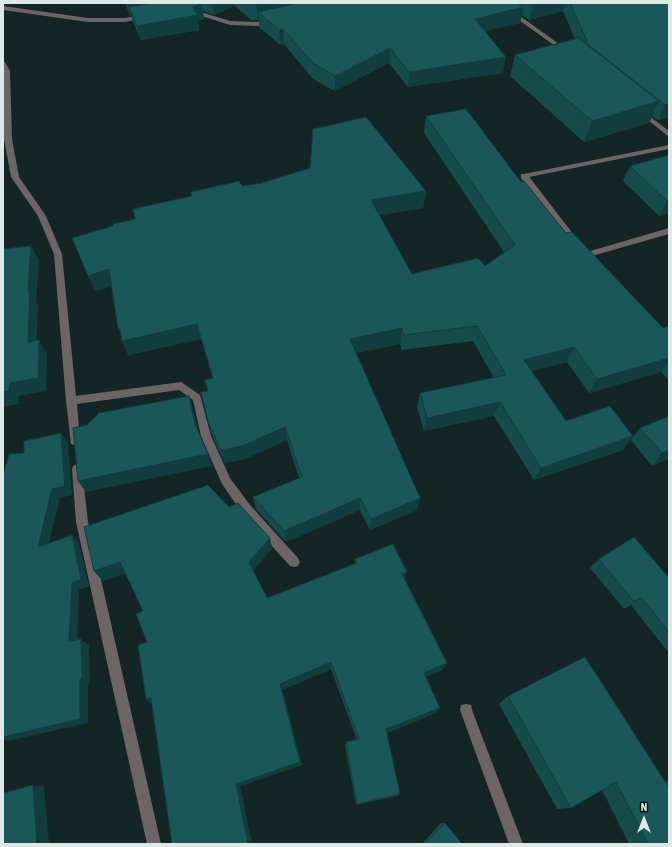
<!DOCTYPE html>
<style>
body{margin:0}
#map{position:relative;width:672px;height:847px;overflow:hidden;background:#142525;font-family:"Asap Condensed",sans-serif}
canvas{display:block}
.frame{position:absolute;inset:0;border:4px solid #dde8e8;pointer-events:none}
.north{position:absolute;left:624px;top:799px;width:40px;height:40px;-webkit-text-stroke:3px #060d0d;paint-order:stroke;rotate:0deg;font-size:11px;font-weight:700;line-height:16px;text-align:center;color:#dde8e8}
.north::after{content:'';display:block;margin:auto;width:14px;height:18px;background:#dde8e8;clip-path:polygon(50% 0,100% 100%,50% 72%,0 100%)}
</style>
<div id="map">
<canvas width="672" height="847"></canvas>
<div class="frame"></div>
<div class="north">N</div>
</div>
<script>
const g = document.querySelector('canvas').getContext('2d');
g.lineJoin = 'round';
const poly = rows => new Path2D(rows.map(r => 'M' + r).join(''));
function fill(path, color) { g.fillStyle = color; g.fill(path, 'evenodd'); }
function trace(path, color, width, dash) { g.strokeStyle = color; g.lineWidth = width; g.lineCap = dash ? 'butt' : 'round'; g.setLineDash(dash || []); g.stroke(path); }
const service = poly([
 [521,174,527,174,587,252,669,228,669,234,585,258,582,257,521,178,521,174]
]);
const minor = poly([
 [3,6,88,18,126,18,146,14,149,16,126,22,88,22,3,10,3,6],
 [191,9,230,21,258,22,271,19,274,21,258,26,230,25,189,12,188,11,191,9],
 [3,61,5,62,10,71,12,139,19,177,46,216,62,254,76,396,181,382,200,395,211,436,230,478,250,505,298,558,300,562,298,566,294,567,290,566,242,513,222,484,201,436,193,400,179,390,77,404,80,441,79,444,75,445,71,444,66,401,54,254,38,216,11,177,4,139,3,61],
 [669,145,669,149,524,178,520,176,524,174,669,145],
 [77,464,81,466,82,469,88,522,161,844,147,844,76,522,72,469,73,466,77,464],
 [466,704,471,705,472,710,523,844,509,844,460,710,461,705,466,704]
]);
const tertiary = poly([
 [495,3,502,3,570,52,565,53,495,3],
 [640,109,669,131,669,137,638,112,637,111,640,109]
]);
const wall = poly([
 [125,3,669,3,669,117,658,120,652,116,649,123,584,142,510,76,515,55,575,39,563,11,529,20,522,15,520,23,485,31,503,73,408,87,389,63,335,91,313,79,284,44,280,45,259,27,259,20,251,20,235,6,214,15,203,11,204,19,198,21,199,30,141,40,133,22,131,15,130,16],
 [426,116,521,182,566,233,663,328,669,326,669,381,661,372,589,393,567,362,532,371,566,421,633,436,623,450,534,480,494,416,424,431,417,407,420,393,494,378,473,341,402,350,400,344,356,353,420,498,417,510,370,530,360,510,286,542,256,509,253,497,299,478,287,440,245,459,225,463,212,436,208,422,208,391,213,378,201,339,128,355,111,286,95,291,113,226,135,219,192,196,191,192,242,186,426,191,423,208,379,215,412,274,485,266,504,252,424,133],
 [669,155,669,213,659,216,623,181,630,166],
 [640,428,669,458,652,466,631,440],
 [229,507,272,548,253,571,267,598,355,563,355,559,405,580,442,670,426,677,440,708,436,713,387,733,400,794,397,796,356,805,345,746,346,742,357,740,331,669,282,690,302,765,240,786,252,844,172,844,152,704,146,699,147,642,143,611,126,573,103,581,94,571],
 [599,559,669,578,669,653,631,605,624,609,590,568],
 [508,696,665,782,669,780,669,844,629,844,602,790,571,808,557,809,499,704],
 [441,823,445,823,462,844,422,844]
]);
const shadedWall = poly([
 [127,3,170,3,129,7,131,15,130,16],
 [212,3,234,3,235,6,214,15],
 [268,3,338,3,258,12,259,20,258,20,256,5],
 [541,3,565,3,563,11,529,20,533,5],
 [201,4,204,19,198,21,199,30,141,40,137,26],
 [524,7,520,23,472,34,475,19],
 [283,29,284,44,280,45,279,30],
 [390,48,389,63,335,91,335,76],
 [506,57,503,73,408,87,409,72],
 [659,101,649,123,584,142,592,121],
 [669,104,669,117,658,120,665,105],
 [426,191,423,208,370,217,371,200],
 [669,200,669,213,659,216,667,201],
 [31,246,39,260,36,302,38,305,36,356,28,342,28,291],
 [109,269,115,285,95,291,88,276],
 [197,324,201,339,128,355,122,341,123,340,118,329],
 [402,328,400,344,350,354,350,339],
 [39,340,47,354,46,391,19,396,19,404,3,407,3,392],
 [574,347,567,362,518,375,524,360],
 [669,358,669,361,661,372,589,393,597,379],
 [189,396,193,409,200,436,195,424],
 [500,402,494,416,424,431,427,418],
 [285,427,287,440,245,459,225,463,221,450],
 [61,433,68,443,72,495,60,498,46,555,38,547],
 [633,436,623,450,534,480,541,468],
 [669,450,669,458,652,466,662,453],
 [208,454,212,466,86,492,78,481],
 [360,498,360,510,286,542,284,531],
 [420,498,417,510,370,530,371,519],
 [72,535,79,543,89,586,79,590,77,648,69,642],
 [270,538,272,548,252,572,249,562],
 [120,562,128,572,103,581,94,571],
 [407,572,404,582,402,574],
 [81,639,89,645,90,684,88,684,88,723,8,741,3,740,3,737],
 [331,662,331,669,282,690,302,765,240,786,252,844,248,844,236,784,280,684],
 [447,663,442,670,420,680,424,673],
 [151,698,154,705,146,699],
 [440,708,436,713,384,734,386,729],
 [33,785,44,787,49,844,37,844]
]);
const building = poly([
 [152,3,198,3,201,4,193,7,197,15,137,26,129,7,152,3],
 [247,3,268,3,256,5,249,5,247,3],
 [298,3,517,3,524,7,475,19,506,57,409,72,390,48,335,76,313,63,283,29,279,30,258,12,298,3],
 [529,3,541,3,533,5,529,3],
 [570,3,669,3,669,104,665,105,585,42,587,41,570,3],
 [578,38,659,101,592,121,515,55,578,38],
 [466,109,521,182,524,181,566,233,572,232,663,328,669,326,669,358,597,379,574,347,524,360,566,421,610,406,633,436,541,468,500,402,427,418,420,393,506,375,477,326,404,335,402,328,350,339,420,498,371,519,360,498,284,531,253,497,302,477,285,427,242,446,221,450,208,422,201,392,208,391,205,380,213,378,197,324,122,341,120,329,118,329,109,269,88,276,72,238,113,226,113,224,135,219,133,209,192,196,191,192,239,181,242,186,262,183,310,168,313,129,366,117,426,191,371,200,412,274,478,258,485,266,515,245,426,116,466,109],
 [669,155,669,200,667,201,630,166,669,155],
 [31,246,28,291,30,291,28,342,39,340,38,378,10,383,9,391,3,392,3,249,31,246],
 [189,396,195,424,208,454,78,481,73,428,87,425,99,413,189,396],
 [669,416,669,450,662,453,640,428,669,416],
 [61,433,65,486,52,489,38,547,72,535,81,579,72,583,69,642,81,639,82,679,80,679,80,719,3,737,3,475,9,454,24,453,24,441,61,433],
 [208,485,229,507,238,503,270,538,249,562,267,598,357,563,355,559,393,544,407,572,402,574,447,663,424,673,440,708,386,729,400,794,357,804,346,742,359,739,331,662,280,684,300,762,236,784,248,844,172,844,151,698,146,699,138,645,147,642,136,614,143,611,120,562,94,571,84,527,208,485],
 [634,537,669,578,669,632,641,597,634,602,599,559,634,537],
 [585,657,668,786,669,786,669,844,648,844,616,782,571,808,508,696,585,657],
 [33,785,37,844,3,844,3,793,33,785],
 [445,823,462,844,425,844,445,823]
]);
fill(service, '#6c6465');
fill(minor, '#6c6465');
fill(tertiary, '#6c6465');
fill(wall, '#164b4c');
fill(shadedWall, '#123d3e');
fill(building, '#195758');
trace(building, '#123d3e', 1);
</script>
